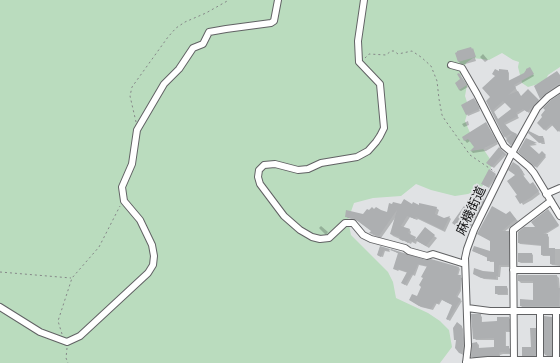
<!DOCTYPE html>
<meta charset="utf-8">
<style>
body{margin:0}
canvas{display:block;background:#e0e2e4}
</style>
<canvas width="560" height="363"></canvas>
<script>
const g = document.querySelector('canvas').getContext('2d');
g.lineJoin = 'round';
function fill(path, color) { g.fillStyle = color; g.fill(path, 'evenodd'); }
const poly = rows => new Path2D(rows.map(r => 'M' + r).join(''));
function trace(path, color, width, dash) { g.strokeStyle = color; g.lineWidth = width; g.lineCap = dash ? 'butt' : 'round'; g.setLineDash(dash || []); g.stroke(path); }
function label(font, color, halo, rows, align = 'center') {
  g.font = font + ' "Nunito Sans","Noto Sans JP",sans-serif'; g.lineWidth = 3.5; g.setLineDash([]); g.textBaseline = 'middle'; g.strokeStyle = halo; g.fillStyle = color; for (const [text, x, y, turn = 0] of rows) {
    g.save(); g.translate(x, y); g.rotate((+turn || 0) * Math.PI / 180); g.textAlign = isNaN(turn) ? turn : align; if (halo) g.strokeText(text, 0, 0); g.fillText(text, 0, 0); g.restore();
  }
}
const green = poly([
 [0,0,560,0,560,67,548,75,545,82,528,87,522,83,518,67,519,62,513,60,502,53,489,60,473,58,466,63,461,76,467,85,465,96,469,108,465,121,471,135,484,150,492,162,488,179,480,189,468,194,455,196,431,190,416,184,401,196,373,198,354,203,348,220,351,235,388,272,393,282,396,298,428,313,440,321,449,330,452,347,440,363,0,363]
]);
const shadow = poly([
 [472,49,476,61,462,65,459,62,457,53],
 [483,54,488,60,485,62,480,57],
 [531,70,534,76,515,87,521,97,528,90,540,102,529,113,525,110,517,115,519,118,505,125,511,132,518,136,513,146,505,137,487,102,492,97,500,73,508,71,509,73,509,82],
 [506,102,512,109,498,120,494,112],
 [459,74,468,87,461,91,459,90,462,79],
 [560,76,560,86,543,100,541,98],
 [560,95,560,132,553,125,546,131,538,123],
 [476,101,480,111,468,116,467,114],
 [468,121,469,125,464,127,462,124],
 [486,123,498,144,486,151,473,153,471,151,475,147,470,141,467,143,463,138],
 [531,135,539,137,542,137,544,138,545,144,542,144],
 [526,139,537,145,529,146,539,155,542,152,546,157,537,168,519,152],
 [499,148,508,156,506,155,494,168,488,164],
 [521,169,525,175,523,176,530,185,535,185,540,194,532,200,523,205,518,195,516,175],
 [496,175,497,176,489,188,484,185],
 [479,197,486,202,473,227,467,223,462,229,455,225,473,208],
 [401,205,436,208,439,210,437,216,444,219,449,217,451,219,445,232,418,219,417,220,410,217,403,228,409,229,411,232,410,235,417,240,434,236,437,238,429,248,417,241,416,244,412,242,411,244,393,236,391,234,395,218,381,238,373,235,371,233,372,231,358,221,348,218,346,216,387,213],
 [550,212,559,226,546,234,549,237,549,249,560,249,560,266,552,265,551,264,551,256,543,256,542,255,542,246,520,244,519,243,537,228],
 [511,214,518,221,504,232,508,232,510,234,510,267,501,267,500,277,498,277,498,280,484,279,474,274,483,272,495,273,495,262,490,262,488,258,473,251,491,253,506,215],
 [321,226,328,232,326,235,319,228],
 [380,247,389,250,390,252,385,251,383,257,379,256,378,255],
 [392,250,426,261,459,268,460,269,458,276,462,278,461,291,457,298,462,301,450,321,447,319,453,305,442,300,439,305,437,303,433,310,421,307,412,301,417,297,423,287,428,267,419,265,415,276,413,275,407,286,404,284,408,273,399,270,398,271,394,269,399,254],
 [532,254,533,255,533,263,521,263,519,262],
 [557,276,559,278,560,290,560,307,523,308,521,306,534,301,534,283,521,283,519,281],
 [507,287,508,289,508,295,498,295,496,293],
 [480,315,482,317,482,323,498,322,509,318,510,319,510,332,506,332,506,347,511,349,511,354,503,354,500,355,500,357,474,358,472,357,477,343,479,345,479,349,495,348,495,340,476,340,474,338],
 [551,318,552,319,552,356,547,356,546,355],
 [462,327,463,329,465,347,463,355,459,352,457,341,455,339],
 [535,329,537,330,536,357,524,357,523,355,532,348]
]);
const building = poly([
 [471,47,472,49,473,48,476,57,458,62,455,53,457,52,457,51],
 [530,67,534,74,514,85,516,88,508,95,518,91,521,96,528,89,539,100,527,112,523,109,516,113,518,116,504,123,511,131,517,134,511,146,506,140,513,133,504,137,486,101,490,97,482,88,495,76,492,74,495,69,499,71,499,69,508,70,508,81,524,73,526,70,526,69],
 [503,101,511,109,498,119,493,110],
 [557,71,560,75,560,83,552,88,540,99,534,86],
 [459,73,467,85,459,90,455,83,460,79,457,74],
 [560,94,560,129,558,132,551,124,544,130,537,123,542,117,541,115,545,110,543,108,551,100],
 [474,98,480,109,466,115,461,105],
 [486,122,497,142,484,148,485,149,470,151,474,147,468,139,464,141,462,137],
 [529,131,539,136,543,136,544,142,539,143,528,133],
 [526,138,537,143,529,145,539,154,542,151,546,155,535,167,518,152],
 [499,147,506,154,505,156,503,154,492,167,486,163],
 [513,162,519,166,523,172,522,174,530,184,533,182,539,191,530,198,520,204,515,196,517,195,507,181,515,175,508,170],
 [489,169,496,174,488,187,481,184],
 [479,196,484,199,471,226,464,221,459,228,452,223,464,206,465,207,468,203,472,206],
 [404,199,412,204,413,202,419,205,419,203,437,207,435,214,444,218,450,216,443,230,416,217,415,219,407,216,401,226,410,229,408,233,416,237,414,242,410,240,408,243,404,240,403,241,399,239,400,237,390,234,397,210,379,236,369,233,371,231,355,219,345,217,346,210,363,214,367,209,369,210,372,207,374,209,376,207,381,210,387,212,389,203,392,204,393,202,401,204],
 [492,206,506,214,510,211,516,219,502,231,509,231,509,265,499,265,498,276,496,276,496,279,481,278,473,274,474,268,483,271,494,272,494,261,487,261,487,257,472,251,474,246,490,251,490,241,477,234],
 [548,209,559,225,543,234,548,234,548,248,555,248,555,264,550,264,550,255,541,255,541,245,518,243,518,232,524,227,535,227,531,222],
 [425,227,435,235,426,246,415,240],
 [380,246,390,249,389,251,384,250,381,257,377,255],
 [391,249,426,260,431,259,459,267,457,275,461,275,460,289,456,296,461,299,448,320,446,319,452,305,446,302,441,299,438,304,435,303,431,309,419,306,409,300,412,294,417,296,421,287,419,285,423,278,421,277,427,266,418,264,413,275,412,274,405,285,401,283,407,272,398,269,397,270,393,269,398,253,390,250],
 [518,253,532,253,532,262,518,262],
 [518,275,557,275,558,288,560,288,559,306,520,306,520,299,533,300,533,281,518,281],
 [495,286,507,286,507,294,495,294],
 [471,314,481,314,481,322,497,321,497,317,509,317,509,331,505,331,505,346,509,346,509,353,501,352,499,353,499,356,471,357,472,343,477,342,478,348,494,347,494,338,473,339],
 [544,316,552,317,552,356,545,355,544,353],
 [457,322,462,326,463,345,462,354,459,353,455,348,456,340,454,340,453,328],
 [530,328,536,328,536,354,534,356,522,356,522,347,531,347]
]);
const path = poly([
 [365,58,369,54,386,55,391,51,394,51,398,54,412,51,421,57,431,66,437,81,439,99,442,115,445,120,470,155,495,172],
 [136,122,130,96,132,87,168,37,176,28,185,22,206,13,229,0],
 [0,272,71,278],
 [62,334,58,321,72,278,99,247,120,206],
 [67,348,66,358,68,363]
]);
const minor = poly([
 [364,0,358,41,359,62,380,84,384,128,380,136,376,142,368,151,357,157,321,163,308,169,298,170,275,164,264,165,259,170,258,177,260,184,284,216,300,230,312,237,320,239,329,238,345,223,353,223,363,235,371,239,405,248,409,251,427,256,433,254,465,264],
 [451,65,462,68,477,94,497,133,504,146,529,167,534,173,560,216],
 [546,194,560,188],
 [513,270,560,270],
 [0,307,40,332,67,342,80,336,148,273,153,265,154,256,152,245,140,220,124,201,122,187,132,164,137,130,164,84,179,69,193,48,203,44,209,32,226,29,271,23,274,21,278,0],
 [467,308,490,311,560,311],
 [540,311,540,360],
 [556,311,556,360],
 [466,362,488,360,560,360],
 [466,363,468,346,465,258,467,249,474,230,512,153,537,108,548,97,560,89],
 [514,363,513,230,551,201]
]);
const streetNames = [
 ["麻機街道",472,211,-65]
];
fill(green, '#badcbe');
fill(shadow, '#0003');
fill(building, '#adafb1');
trace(minor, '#616264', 8);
trace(path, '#858688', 1, [2, 3]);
trace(minor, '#fff', 6);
label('13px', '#121213', '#e0e2e4', streetNames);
</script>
